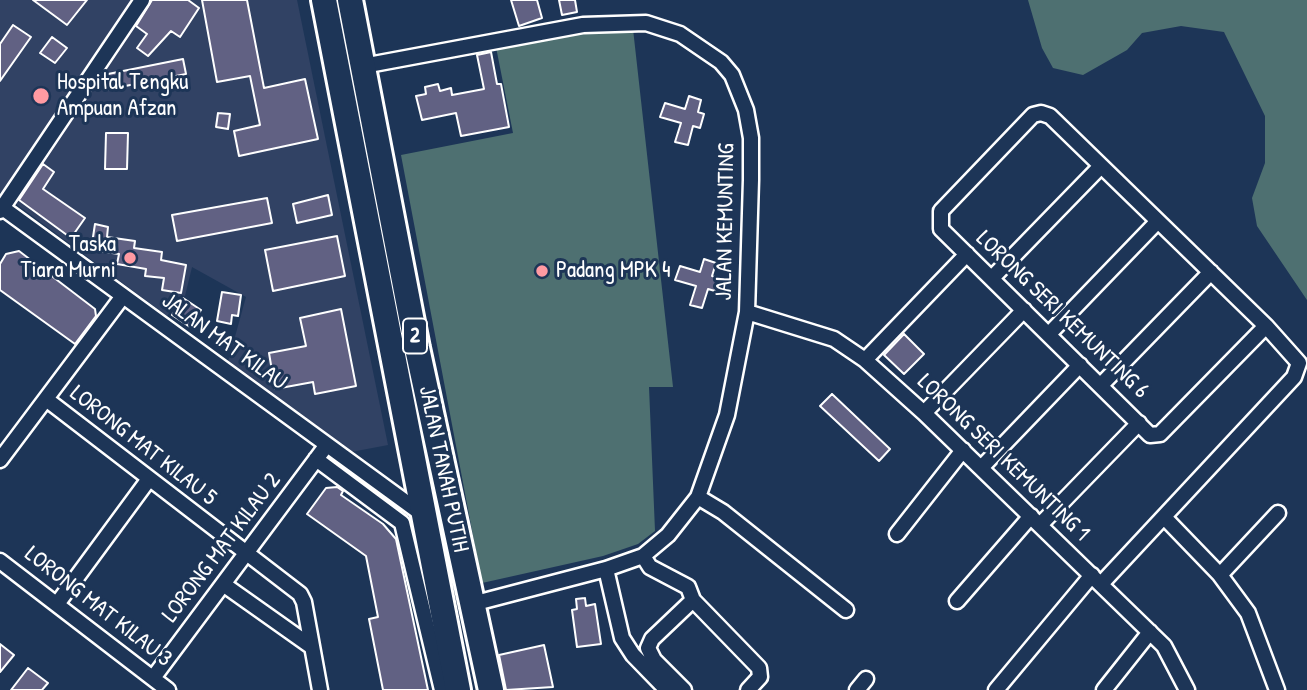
<!DOCTYPE html>
<style>
body{margin:0}
canvas{display:block;background:#1d3557}
</style>
<canvas width="1307" height="690"></canvas>
<script>
const g = document.querySelector('canvas').getContext('2d');
g.lineJoin = 'round';
function fill(path, color) { g.fillStyle = color; g.fill(path, 'evenodd'); }
const poly = rows => new Path2D(rows.map(r => 'M' + r).join(''));
function trace(path, color, width, dash) { g.strokeStyle = color; g.lineWidth = width; g.lineCap = dash ? 'butt' : 'round'; g.setLineDash(dash || []); g.stroke(path); }
function label(font, color, halo, rows, align = 'center') {
  g.font = font + ' "Patrick Hand",sans-serif'; g.lineWidth = 6; g.setLineDash([]); g.textBaseline = 'middle'; g.strokeStyle = halo; g.fillStyle = color; for (const [text, x, y, turn = 0] of rows) {
    g.save(); g.translate(x, y); g.rotate((+turn || 0) * Math.PI / 180); g.textAlign = isNaN(turn) ? turn : align; if (halo) g.strokeText(text, 0, 0); g.fillText(text, 0, 0); g.restore();
  }
}
const built = poly([
 [0,0,297,0,388,445,351,452,228,362,246,297,192,267,185,296,181,295,167,316,0,192]
]);
const green = poly([
 [1028,0,1307,0,1307,300,1257,226,1252,198,1265,163,1265,116,1224,32,1181,26,1142,33,1127,50,1083,75,1053,68,1042,48],
 [590,28,633,29,673,387,649,387,655,531,638,544,603,556,482,583,401,155,513,133,496,47]
]);
const building = poly([
 [33,0,87,0,67,25,33,0],
 [152,0,188,0,199,8,180,37,171,31,148,56,137,48,147,34,136,26,152,0],
 [202,0,247,0,264,88,305,79,318,139,239,156,234,131,260,125,250,76,217,82,202,0],
 [511,0,537,0,542,18,519,26,511,0],
 [559,0,575,0,577,12,562,15,559,0],
 [13,25,31,37,0,81,0,44,13,25],
 [52,37,67,48,55,63,40,53,52,37],
 [491,52,497,84,501,84,509,127,461,136,456,113,422,120,416,96,426,94,425,87,438,84,440,91,451,88,452,95,484,89,477,55,491,52],
 [183,59,186,74,105,90,103,75,183,59],
 [689,96,701,100,698,112,704,114,700,128,693,126,688,145,675,142,681,123,660,117,665,103,685,109,689,96],
 [218,113,230,114,228,129,216,127,218,113],
 [106,133,128,133,127,169,105,169,106,133],
 [43,164,54,172,43,189,85,218,71,238,19,200,43,164],
 [328,195,332,215,297,223,293,204,328,195],
 [267,198,272,223,177,241,172,215,267,198],
 [95,224,108,227,107,237,135,241,134,248,162,252,161,260,186,265,181,293,162,290,164,278,145,276,146,269,117,264,119,254,91,250,95,224],
 [337,236,345,276,273,291,265,250,337,236],
 [19,251,95,309,96,316,75,344,0,290,0,264,6,254,19,251],
 [704,259,716,263,712,276,719,278,715,291,708,289,702,308,690,305,696,286,675,280,680,266,700,272,704,259],
 [222,292,241,295,238,316,232,315,231,324,217,321,222,292],
 [183,298,201,310,190,327,172,315,183,298],
 [341,309,356,386,315,394,313,382,275,389,269,353,306,346,300,318,341,309],
 [904,334,924,354,904,374,884,355,904,334],
 [832,394,890,449,879,461,820,406,832,394],
 [337,487,343,491,341,495,383,524,396,539,428,690,383,690,369,619,378,617,366,556,307,514,326,488,337,487],
 [585,598,586,606,595,604,601,644,577,647,572,610,577,609,576,599,585,598],
 [0,644,14,655,0,672,0,644],
 [544,645,553,687,506,690,499,655,544,645],
 [28,668,48,683,42,690,11,690,28,668]
]);
const minor = poly([
 [363,66,583,25,646,23,680,34,721,62,732,75,746,110,751,138,751,180,747,312,727,415,698,497,668,535,643,556,606,569,472,604],
 [0,206,422,514],
 [0,211,142,0],
 [992,278,1101,166],
 [747,312,834,339,865,360,924,413,1164,646,1187,690],
 [1049,334,1158,221],
 [865,360,967,254],
 [1101,385,1211,272],
 [46,399,300,594,304,602,320,690],
 [924,413,1024,310],
 [316,459,402,523,442,690],
 [0,460,123,296],
 [981,468,1080,365],
 [698,497,723,512,846,610],
 [1164,517,1220,575,1248,613,1277,690],
 [1040,525,1139,423],
 [897,534,963,450],
 [643,556,650,567,688,587,693,600,759,668,760,677,748,690],
 [0,561,168,690],
 [606,569,622,638,633,655,667,690],
 [1220,575,1278,513],
 [223,584,312,647],
 [1101,584,1294,377,1299,363,1266,326,1050,116,1041,113,1033,115,941,211,941,229,1150,435,1160,434,1266,326],
 [957,601,1031,516],
 [57,604,149,479],
 [153,678,326,446],
 [684,690,654,660,648,648,652,639,693,600],
 [857,690,866,679],
 [996,690,1092,575],
 [1104,690,1150,632]
]);
const trunk = poly([
 [324,0,458,690],
 [350,0,417,348,491,690]
]);
const markers = [
 [41,96,9,"#ff9aa2"],
 [130,258,7,"#ff9aa2"],
 [542,271,7,"#ff9aa2"]
];
const shields = [
 [415,336,24]
];
const shieldNames = [
 ["2",415,336]
];
const poiNames = [
 ["Hospital Tengku",57,83],
 ["Ampuan Afzan",57,109],
 ["Taska",116,245,"right"],
 ["Tiara Murni",116,271,"right"],
 ["Padang MPK 4",556,271]
];
const streetNames = [
 ["JALAN KEMUNTING",726,222,-89],
 ["LORONG SERI KEMUNTING 6",1062,315,44],
 ["JALAN MAT KILAU",224,342,36],
 ["LORONG MAT KILAU 5",143,446,38],
 ["LORONG SERI KEMUNTING 1",1003,458,44],
 ["JALAN TANAH PUTIH",443,469,78],
 ["LORONG MAT KILAU 2",222,548,-53],
 ["LORONG MAT KILAU 3",98,607,38]
];
fill(built, '#314264');
fill(green, '#4e7071');
fill(building, '#616183');
trace(building, '#fff', 2);
trace(minor, '#fff', 19);
trace(trunk, '#fff', 30);
trace(minor, '#1d3557', 14);
trace(trunk, '#1d3557', 24);
for (const [x, y, r, color] of markers) { const dot = new Path2D(); dot.arc(x, y, r, 0, 2 * Math.PI); g.fillStyle = color; g.fill(dot); trace(dot, '#1d3557', 2.5); }
for (const [x, y, w] of shields) { const box = new Path2D(); box.roundRect(x - w / 2, y - 17.5, w, 35, 5); g.fillStyle = '#1d3557'; g.fill(box); trace(box, '#fff', 2); }
label('bold 21px', '#fff', null, shieldNames);
label('23px', '#fff', '#1d3557', poiNames, 'left');
label('23px', '#fff', '#1d3557', streetNames);
</script>
